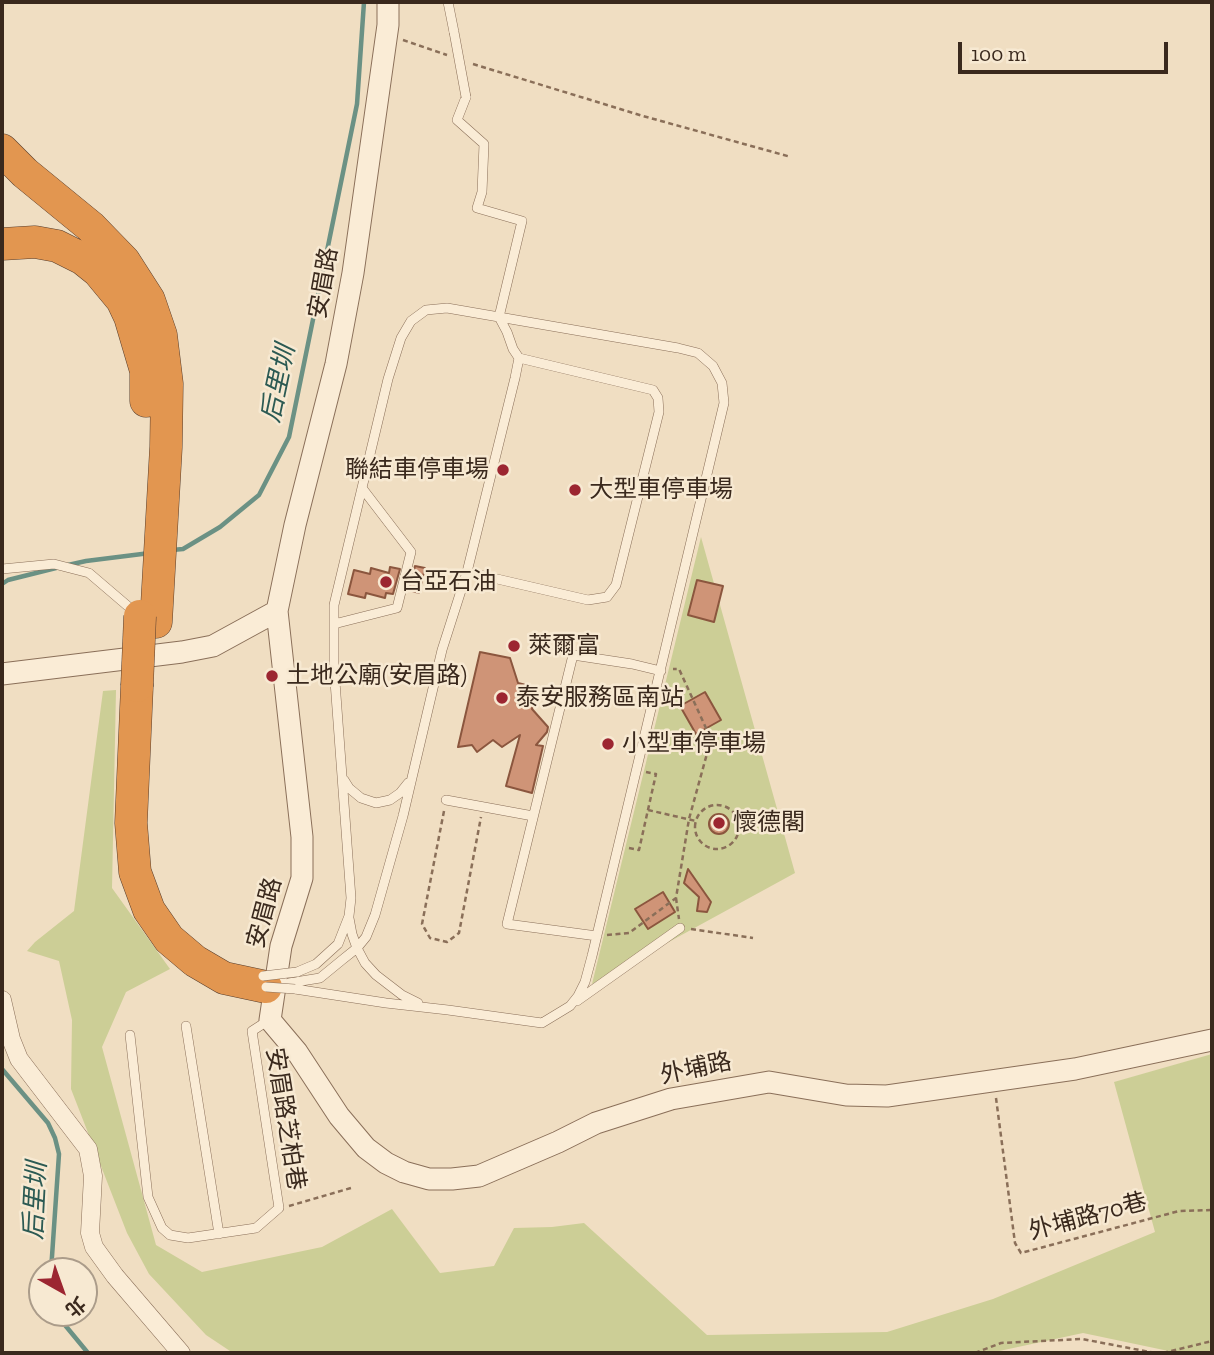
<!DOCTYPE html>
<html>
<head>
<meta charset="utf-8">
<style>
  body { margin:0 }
  #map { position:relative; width:1214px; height:1355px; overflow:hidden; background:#f0dec2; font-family:"Zilla Slab","Noto Sans TC",serif }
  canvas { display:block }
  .frame { position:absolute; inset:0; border:4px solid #3a291d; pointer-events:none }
  .north { position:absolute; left:28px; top:1257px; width:70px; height:70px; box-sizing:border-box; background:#f7e9d2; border:2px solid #ab9c8a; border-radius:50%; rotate:140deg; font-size:19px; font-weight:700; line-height:28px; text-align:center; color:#3a291d }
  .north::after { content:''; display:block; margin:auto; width:24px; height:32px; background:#9c2631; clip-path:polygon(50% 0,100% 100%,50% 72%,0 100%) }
  .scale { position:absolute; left:958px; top:42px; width:210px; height:32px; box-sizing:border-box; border:4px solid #3a291d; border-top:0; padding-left:9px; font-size:21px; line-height:24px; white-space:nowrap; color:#3a291d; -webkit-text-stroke:5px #f7e9d2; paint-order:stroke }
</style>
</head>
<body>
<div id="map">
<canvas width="1214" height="1355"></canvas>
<div class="frame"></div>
<div class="north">北</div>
<div class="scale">100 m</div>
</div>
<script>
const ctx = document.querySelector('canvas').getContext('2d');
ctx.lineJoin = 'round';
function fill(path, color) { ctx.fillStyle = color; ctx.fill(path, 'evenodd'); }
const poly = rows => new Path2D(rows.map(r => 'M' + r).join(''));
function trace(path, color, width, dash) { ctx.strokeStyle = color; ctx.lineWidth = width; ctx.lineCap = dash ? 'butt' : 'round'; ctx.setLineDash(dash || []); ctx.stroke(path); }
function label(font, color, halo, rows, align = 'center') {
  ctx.font = font + ' "Zilla Slab","Noto Sans TC",serif'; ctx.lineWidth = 5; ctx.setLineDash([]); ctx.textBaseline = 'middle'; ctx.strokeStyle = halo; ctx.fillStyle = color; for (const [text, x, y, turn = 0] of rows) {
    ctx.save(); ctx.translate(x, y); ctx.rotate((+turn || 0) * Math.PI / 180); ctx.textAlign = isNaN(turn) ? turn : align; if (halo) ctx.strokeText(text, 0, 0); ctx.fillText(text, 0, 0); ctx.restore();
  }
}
fill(poly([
  [701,537,795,873,592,984],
  [116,690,112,888,170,969,126,992,102,1047,156,1245,202,1272,322,1247,392,1209,440,1273,494,1266,514,1228,552,1227,584,1223,707,1335,887,1332,993,1299,1155,1232,1114,1082,1212,1054,1212,1353,1178,1353,1083,1333,990,1353,233,1353,206,1335,149,1274,127,1233,71,1089,72,1020,59,961,27,951,35,942,74,911,103,691]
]), '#ccce96');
trace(poly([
  [172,550,183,549,220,527,259,495,289,437,357,104,364,2],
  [68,565,86,561,150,553],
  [2,584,8,580,60,567],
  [2,1069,48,1123,55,1138,59,1154,51,1271],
  [55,1313,88,1353]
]), '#6b9184', 4.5);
const building = poly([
  [415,566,425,568,419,593,409,590,415,566],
  [390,567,400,569,393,594,386,593,385,598,366,593,365,598,348,594,354,570,370,574,371,568,389,573,390,567],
  [697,580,723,586,714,622,688,615,697,580],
  [480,652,510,658,518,683,538,688,532,709,548,727,547,732,536,745,543,746,532,793,506,786,520,735,502,747,493,740,477,752,472,745,458,747,480,652],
  [705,692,721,720,696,734,680,706,705,692],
  '709 824a10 10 0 1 1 20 0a10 10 0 1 1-20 0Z',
  [688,869,711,902,707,912,697,911,699,897,684,883,688,869],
  [663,892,675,912,648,929,635,909,663,892]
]);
fill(building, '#cf9477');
trace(building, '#8b563e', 2);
const service = poly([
  [448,2,454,32],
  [2,569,54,564,89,573,137,614],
  [467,572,588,600,607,597,616,585,659,412,658,398,653,390,519,358],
  [334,624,397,608,411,552,362,488],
  [344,780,349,788,361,798,376,803,390,800,400,793,408,783],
  [446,800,533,816],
  [349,918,352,934,357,948,365,963,376,975,402,995,418,1003],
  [597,936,507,924,573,655,632,664,661,671],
  [289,983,320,978,342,960,357,948,366,937,375,915,403,816,442,650,467,572,515,378,519,358,513,349,507,332,499,317,522,221,477,208,482,192,484,144,457,120,466,97],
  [295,989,386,1003,448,1010,542,1023,570,1006,578,996,585,982,592,956,724,403,722,383,713,366,698,353,678,348,447,308,426,310,411,321,401,338,388,379,334,605,334,668,351,898,349,916,338,944,316,964,297,972],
  [577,1001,680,928],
  [186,1026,219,1234],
  [130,1035,148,1197,162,1228,170,1235,188,1238,256,1228,279,1208,252,1031,269,1020]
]);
const minor = poly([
  [2,1000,11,1039,19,1059,88,1149,93,1176,90,1233,94,1247,115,1276,181,1353]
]);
const tertiary = poly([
  [388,2,388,25,353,273,336,364,295,525,277,611,302,837,302,878,281,946,270,1020,297,1052,339,1116,366,1148,386,1163,404,1172,429,1179,452,1179,479,1176,558,1142,596,1123,671,1099,769,1082,846,1095,887,1096,1075,1069,1212,1040],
  [2,674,182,652,213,646,277,611]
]);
const motorway = poly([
  [2,150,25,173,91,227,124,261,149,300,161,335,167,384,166,447,156,622],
  [2,244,35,242,57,246,83,259,98,271,122,300,130,317,146,371,146,401],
  [137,686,131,823,135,872,149,910,169,939,195,961,224,978,266,987]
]);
trace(service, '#8a6f59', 10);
trace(minor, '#8a6f59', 19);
trace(tertiary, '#8a6f59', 23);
trace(motorway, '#583e2d', 33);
trace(poly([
  [403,40,447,55],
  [473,64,643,116,791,157],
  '695 827a22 22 0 1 1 44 0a22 22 0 1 1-44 0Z',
  [648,810,696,821],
  [444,811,422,924,430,938,447,942,459,933,481,817],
  [629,848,639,850,656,774,646,772],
  [676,898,679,919],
  [691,929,753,938],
  [607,935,629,933,676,898,689,819,711,739,679,669,673,669],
  [996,1098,1015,1243,1021,1253,1179,1211,1212,1210],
  [289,1206,351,1188],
  [975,1353,1001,1343,1082,1339,1155,1353],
  [1163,1353,1212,1341]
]), '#8a6f59', 2.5, [5, 3.5]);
trace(service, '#faecd6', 9);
trace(minor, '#faecd6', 18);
trace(tertiary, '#faecd6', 21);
trace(motorway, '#e29650', 32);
const serviceBridge = poly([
  [454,32,466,97],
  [263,976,297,972],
  [266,987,295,989]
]);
const motorwayBridge = poly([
  [137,686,140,616]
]);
trace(serviceBridge, '#8a6f59', 10, []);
trace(motorwayBridge, '#583e2d', 33, []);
trace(serviceBridge, '#faecd6', 9);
trace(motorwayBridge, '#e29650', 32);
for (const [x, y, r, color] of [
  [503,470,7,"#9c2631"],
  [575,490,7,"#9c2631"],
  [386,582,7,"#9c2631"],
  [514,646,7,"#9c2631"],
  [272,676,7,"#9c2631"],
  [502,698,7,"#9c2631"],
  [608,744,7,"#9c2631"],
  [719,823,7,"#9c2631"]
]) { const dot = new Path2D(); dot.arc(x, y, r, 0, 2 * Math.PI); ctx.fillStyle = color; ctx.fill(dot); trace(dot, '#f7e9d2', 2.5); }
label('24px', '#3a291d', '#f7e9d2', [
  ["安眉路",324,283,-80],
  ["安眉路",265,913,-75],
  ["外埔路",696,1069,-12],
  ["安眉路芝柏巷",285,1119,81],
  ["外埔路70巷",1088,1217,-15]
]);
label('24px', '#3a291d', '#f7e9d2', [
  ["聯結車停車場",489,470,"right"],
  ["大型車停車場",589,490],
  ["台亞石油",400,582],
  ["萊爾富",528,646],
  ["土地公廟(安眉路)",286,676],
  ["泰安服務區南站",516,698],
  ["小型車停車場",622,744],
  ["懷德閣",733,823]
], 'left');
label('italic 26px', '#2c5a53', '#f7e9d2', [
  ["后里圳",279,384,-78],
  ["后里圳",36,1201,-87]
]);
</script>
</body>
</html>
